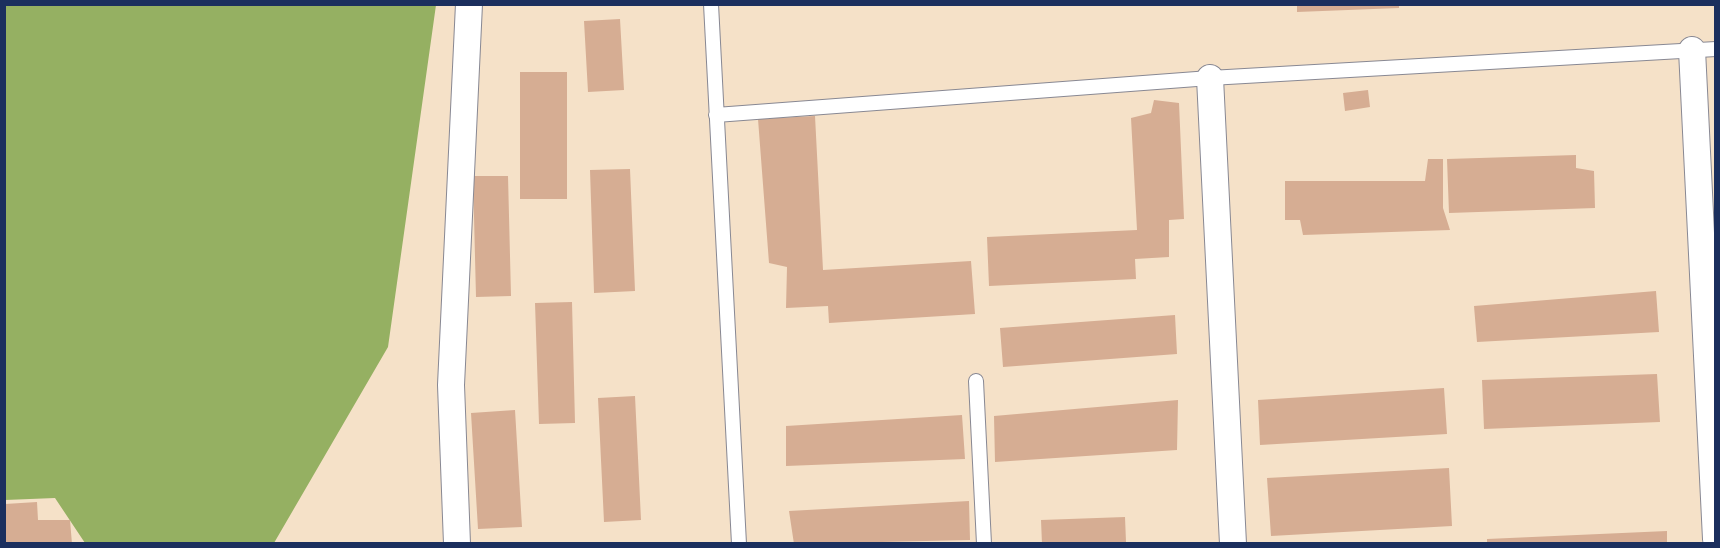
<!DOCTYPE html>
<html>
<head>
<meta charset="utf-8">
<style>
  body { margin:0 }
  #map { position:relative; width:1720px; height:548px; overflow:hidden; background:#f5e1c8; font-family:"Shantell Sans",sans-serif }
  canvas { display:block }
  .frame { position:absolute; inset:0; border:6px solid #1b2f5e; pointer-events:none }
</style>
</head>
<body>
<div id="map">
<canvas width="1720" height="548"></canvas>
<div class="frame"></div>
</div>
<script>
const ctx = document.querySelector('canvas').getContext('2d');
ctx.lineJoin = 'round';
function fill(path, color) { ctx.fillStyle = color; ctx.fill(path, 'evenodd'); }
const poly = rows => new Path2D(rows.map(r => 'M' + r).join(''));
function trace(path, color, width, dash) { ctx.strokeStyle = color; ctx.lineWidth = width; ctx.lineCap = dash ? 'butt' : 'round'; ctx.setLineDash(dash || []); ctx.stroke(path); }
fill(poly([
  [4,5,436,5,388,347,274,543,85,543,55,498,5,500]
]), '#95b062');
fill(poly([
  [1297,4,1399,4,1399,8,1297,12],
  [620,19,624,90,588,92,584,21],
  [520,72,567,72,567,199,520,199],
  [1368,90,1370,107,1345,111,1343,93],
  [1154,100,1179,103,1184,219,1169,220,1169,257,1135,259,1136,279,989,286,987,237,1137,230,1131,118,1151,113],
  [815,116,823,270,971,261,975,314,829,323,828,306,786,308,787,267,769,263,758,119],
  [1576,155,1576,168,1594,171,1595,208,1449,213,1447,159],
  [1428,159,1443,159,1443,208,1450,230,1303,235,1300,220,1285,220,1285,181,1425,181],
  [630,169,635,291,594,293,590,170],
  [473,176,508,176,511,296,476,297],
  [1656,291,1659,332,1477,342,1474,306],
  [572,302,575,423,539,424,535,303],
  [1175,315,1177,354,1003,367,1000,328],
  [1657,374,1660,422,1484,429,1482,380],
  [1444,388,1447,434,1260,445,1258,400],
  [635,396,641,520,604,522,598,398],
  [1178,400,1177,450,995,462,994,416],
  [515,410,522,527,478,529,471,413],
  [962,415,965,459,786,466,786,426],
  [1449,468,1452,526,1271,536,1267,478],
  [969,501,970,540,794,544,789,511],
  [37,502,38,520,70,520,72,544,5,544,5,504],
  [1125,517,1126,542,1042,544,1041,520],
  [1667,531,1667,544,1487,544,1487,539]
]), '#d6ad93');
const lane = poly([
  [711,4,739,544],
  [716,115,1210,78,1716,49],
  [976,381,984,544]
]);
const street = poly([
  [1692,50,1716,539],
  [1210,78,1233,544],
  [457,544,451,385,469,4]
]);
trace(lane, '#888893', 16);
trace(street, '#888893', 28);
trace(lane, '#fff', 14);
trace(street, '#fff', 26);
</script>
</body>
</html>
